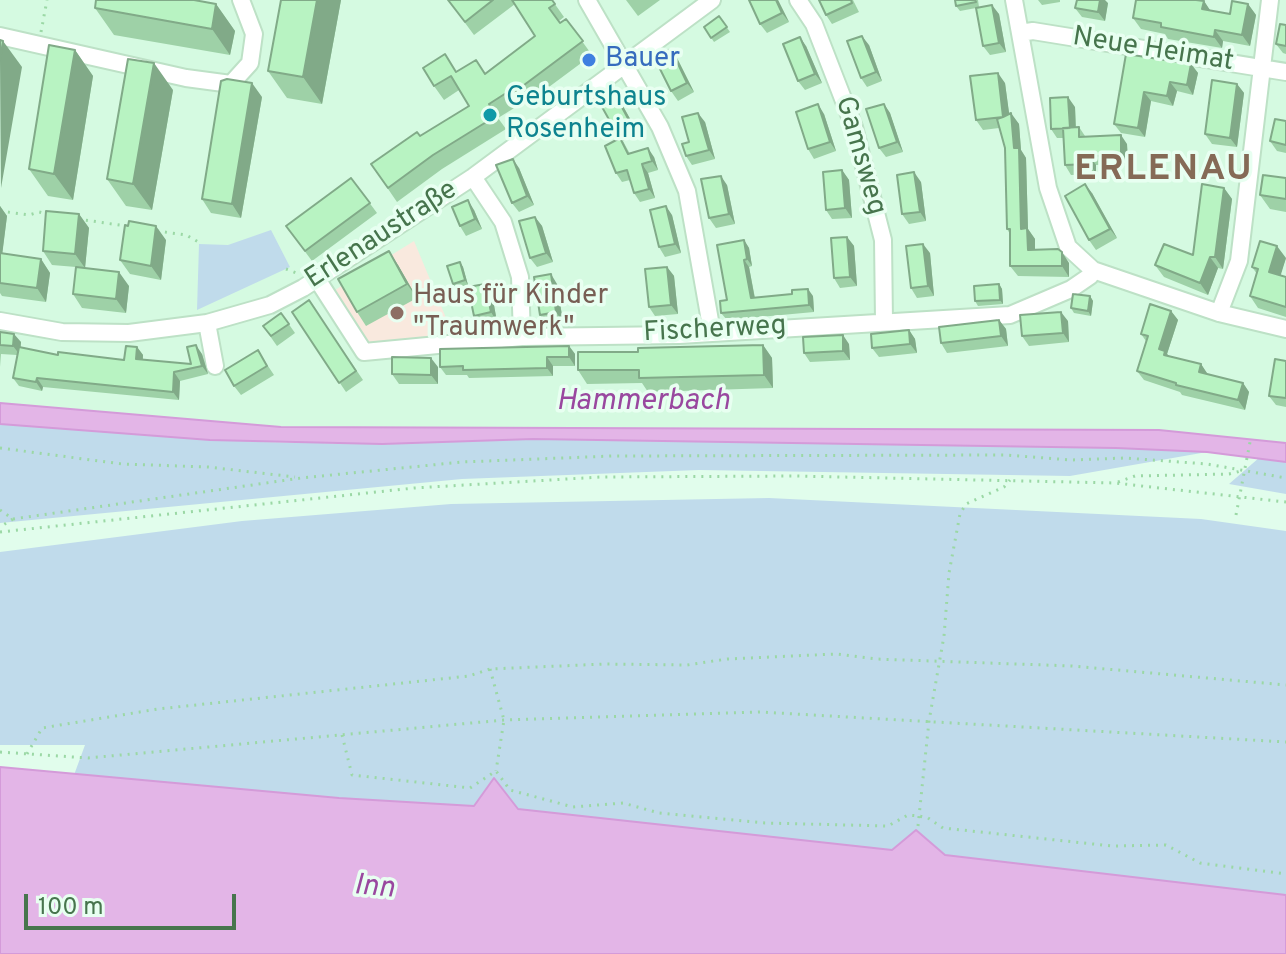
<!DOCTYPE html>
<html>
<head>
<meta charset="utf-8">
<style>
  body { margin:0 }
  #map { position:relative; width:1286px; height:954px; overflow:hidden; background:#e1fdec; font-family:Overpass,sans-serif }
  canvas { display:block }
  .scale { position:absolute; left:24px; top:894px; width:212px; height:36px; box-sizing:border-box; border:4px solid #47754d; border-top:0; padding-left:10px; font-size:24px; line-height:28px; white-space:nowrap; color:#47754d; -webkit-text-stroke:6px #e8fff1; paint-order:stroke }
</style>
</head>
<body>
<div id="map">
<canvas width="1286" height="954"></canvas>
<div class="scale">100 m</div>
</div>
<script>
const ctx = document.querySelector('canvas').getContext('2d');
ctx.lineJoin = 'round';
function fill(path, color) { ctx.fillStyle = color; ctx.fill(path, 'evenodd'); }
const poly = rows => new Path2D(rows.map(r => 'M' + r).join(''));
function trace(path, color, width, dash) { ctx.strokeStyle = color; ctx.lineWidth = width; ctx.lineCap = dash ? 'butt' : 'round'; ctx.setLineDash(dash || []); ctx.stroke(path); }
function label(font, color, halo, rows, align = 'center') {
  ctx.font = font + ' Overpass,sans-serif'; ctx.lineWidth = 7; ctx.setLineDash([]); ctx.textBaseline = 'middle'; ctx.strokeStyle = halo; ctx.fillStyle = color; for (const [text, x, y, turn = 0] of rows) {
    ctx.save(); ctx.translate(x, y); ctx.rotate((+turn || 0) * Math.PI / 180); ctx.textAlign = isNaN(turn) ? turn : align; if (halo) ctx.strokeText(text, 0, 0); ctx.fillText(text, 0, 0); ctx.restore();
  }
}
fill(poly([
  [0,0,1286,0,1286,443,1159,430,281,427,0,403]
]), '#d5fae1');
fill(poly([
  [414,241,454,337,367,344,335,290]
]), '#f9e9de');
fill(poly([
  [271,230,290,267,197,310,199,244,228,245],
  [0,424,260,442,382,444,533,439,1116,448,1207,452,1070,476,699,470,462,479,0,523],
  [1260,457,1286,462,1286,494,1229,484],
  [769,498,1201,519,1286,531,1286,895,945,855,916,830,892,850,518,809,494,779,475,806,339,798,74,775,85,745,0,745,0,552,242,521,451,504]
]), '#c0dbeb');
const water = poly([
  [0,403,281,427,1159,430,1286,443,1286,462,1207,452,1116,448,533,439,382,444,210,440,0,424,0,403],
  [0,767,339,798,474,806,494,778,518,809,892,850,916,830,945,855,1286,895,1286,954,0,954,0,767]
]);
fill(water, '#e3b5e7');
trace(water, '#d49bd9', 2);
const minor = poly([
  [587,0,660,127,687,191,712,332],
  [798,0,814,24,854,127,883,240,884,321],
  [1014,0,1048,188,1068,247,1093,270,1219,313,1286,329],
  [1020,33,1033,31,1286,72],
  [0,36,186,78,231,84,250,63,254,34,241,0],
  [473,177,503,222,520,277,522,337],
  [317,279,364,352,522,337,679,335,1010,315,1071,289,1090,276,1093,270],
  [1219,313,1239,261,1270,0],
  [0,321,62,332,129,333,207,323,270,305,303,288,473,177,712,0],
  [207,323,215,366]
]);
trace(minor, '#bde1c6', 20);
trace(poly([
  [41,32,47,0],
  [0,211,29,215,39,212,47,214],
  [78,219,126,226],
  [157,231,186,235,202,244],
  [286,269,299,274],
  [0,448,122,464,208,467,295,477],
  [1118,482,1135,476,1229,474,1241,471],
  [0,510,13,519,0,527],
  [1236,515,1251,437],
  [13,519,301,478,462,462,612,456,1006,455,1071,460,1125,458,1207,464,1286,478],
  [0,532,414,488,601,477,796,476,1115,483,1286,502],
  [490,669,504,720,496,771],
  [342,735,352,775,470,788,496,771,510,790,573,807,623,803,659,813,765,823,888,826,908,815,919,816,928,818,943,828,1112,846,1166,845,1200,863,1286,874],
  [0,752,88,758,504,720,760,712,1286,742],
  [27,754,42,728,158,709,469,676,490,669,605,664,687,665,727,659,836,654,876,659,1072,666,1286,685],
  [918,826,929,721,944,636,949,573,960,514,966,504,1004,487,1010,480]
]), '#9bd8a5', 3, [2, 6]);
trace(minor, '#fff', 16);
fill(poly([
  [281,0,341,0,322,104,287,98,268,71],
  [448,0,552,0,564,17,559,21,560,23,566,19,592,55,526,104,524,102,498,118,506,129,442,169,397,202,371,164,420,136,469,106,459,90,444,100,434,86,476,60,485,73,535,36,515,4,474,35],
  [626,0,660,0,638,16],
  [778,0,789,22,767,33,760,24],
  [819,0,853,0,859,12,832,24,826,15],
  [955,0,978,0,979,7,999,14,1006,52,990,55,983,46,976,8,960,11,956,6],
  [1038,0,1060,0,1060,2,1042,5],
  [1204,1,1210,11,1230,14,1248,4,1256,15,1250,46,1223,41,1222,48,1168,39,1165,34,1141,29,1133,18],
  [1108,3,1105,21,1082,17,1075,8],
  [216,4,235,31,230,55,114,35,95,8],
  [719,16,730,32,714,42,704,27],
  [1286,25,1286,54,1283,53,1276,44],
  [869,45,882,81,867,87,861,78],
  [806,46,822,83,805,90,798,81],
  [671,49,677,58,694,92,678,101,671,91],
  [75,50,93,76,73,200,48,196,29,169],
  [1126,54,1191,64,1198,73,1193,95,1177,91,1173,106,1151,101,1145,137,1121,133,1114,124],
  [1005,83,1009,114,1019,124,1021,150,1026,158,1028,229,1035,239,1035,250,1069,263,1069,277,1018,276,1010,266,1010,234,1007,229,1005,148,999,128,983,130,976,120],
  [1237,84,1244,93,1237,147,1212,144,1205,134],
  [173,90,152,210,126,206,107,179],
  [262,97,241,218,211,213,202,199],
  [619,99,638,133,623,141,630,154,654,157,658,170,648,173,655,198,640,202,634,193,630,180,622,182,616,173,620,138,616,132],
  [884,104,890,113,903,152,886,157,879,148],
  [1075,107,1076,128,1079,127,1085,136,1127,144,1128,164,1096,165,1096,174,1071,175,1065,165,1064,138,1057,138,1051,129],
  [824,114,836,151,814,159,808,149],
  [1286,121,1286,153,1277,151,1270,141],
  [705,122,715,159,692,165,686,156,689,142],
  [519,168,534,205,519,212,512,203],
  [842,170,849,180,852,218,832,219,826,210],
  [351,178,377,213,312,261,286,226],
  [1286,178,1286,212,1270,209,1260,195],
  [921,182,926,221,909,224,902,214],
  [727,185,735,224,716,228,709,218],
  [1224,188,1232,199,1223,269,1218,268,1208,295,1164,277,1155,265,1193,255],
  [1092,193,1117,238,1096,250,1089,240],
  [0,206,7,216,2,254,41,259,50,273,46,302,2,296,0,293],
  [474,210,482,229,466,236,460,226],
  [79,214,89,228,85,268,129,286,126,313,82,308,73,294,76,267,52,265,43,251],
  [672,215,681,253,665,257,659,247],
  [535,217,542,226,553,262,537,267,530,258],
  [847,237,854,246,857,286,840,288,834,278],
  [166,240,161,280,130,274,120,260],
  [744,240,749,248,752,266,749,267,755,298,813,296,814,312,727,320,721,313,727,300],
  [930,253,934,296,917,298,911,288],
  [1286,258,1280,275,1286,277,1286,317,1258,308,1250,296,1257,274,1252,267],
  [460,262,463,267,468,285,456,289,453,284],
  [398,265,417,298,366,326,357,312],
  [667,267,674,276,678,314,655,316,649,307],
  [485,284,492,294,497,322,480,325,474,316],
  [557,284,563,322,546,324,540,315],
  [999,284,1002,289,1003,304,978,306,975,301],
  [1090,296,1093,301,1091,316,1074,313,1071,308],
  [309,300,363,380,346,392,292,312],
  [1171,311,1178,320,1167,354,1169,356,1201,364,1207,374,1243,383,1249,392,1245,410,1182,395,1180,392,1144,380,1137,371,1146,341,1141,334],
  [281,313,295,333,277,346,263,326],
  [999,320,1006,329,1008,346,947,353,941,343],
  [1068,321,1069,342,1029,346,1022,336],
  [909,330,915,339,917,353,879,357,872,348],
  [0,332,21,342,20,348,58,355,124,360,137,347,143,355,143,360,191,364,202,354,208,374,180,381,179,400,43,387,42,391,19,386,13,378,17,355,1,354,0,367],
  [849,344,850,360,810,362,804,353],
  [763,345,772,358,773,388,648,392,642,383,587,384,578,370,638,352],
  [569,346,575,354,575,366,553,366,553,376,469,378,467,375,446,375,440,367],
  [264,360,274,375,241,395,234,386],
  [1286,361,1286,407,1276,405,1269,396],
  [438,367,438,384,399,384,392,374]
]), '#9ed1a7');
fill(poly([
  [317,0,341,0,322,104,303,77],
  [776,0,778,0,789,22,782,13],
  [1100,0,1105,0,1108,3,1105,21,1098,12],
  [1204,1,1212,13,1202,9],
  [216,4,235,31,230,55,212,29],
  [1248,4,1256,15,1250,46,1242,35],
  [992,5,999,14,1006,52,999,43],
  [1215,30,1223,41,1222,48,1214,37],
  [862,36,869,45,882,81,876,72],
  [800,37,806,46,822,83,815,74],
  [3,41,22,67,1,188,0,60],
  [671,49,677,58,694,92,687,83],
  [75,50,93,76,73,200,54,174],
  [154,63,173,90,152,210,133,184],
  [1191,64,1198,73,1193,95,1187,85],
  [998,73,1005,83,1011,127,1003,117],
  [1170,82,1177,91,1173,106,1167,96],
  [252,83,262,97,241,218,232,204],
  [1237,84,1244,93,1237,147,1230,138],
  [612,89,619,99,638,133,631,124],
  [1144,92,1151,101,1145,137,1138,128],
  [1068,97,1075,107,1076,137,1070,128],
  [818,104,824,114,836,151,830,142],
  [884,104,890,113,903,152,897,142],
  [698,113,705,122,715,159,709,150],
  [1011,113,1019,124,1021,150,1026,158,1028,229,1035,239,1035,261,1028,250,1021,229],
  [1121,135,1127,144,1128,164,1121,155],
  [648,148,654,157,658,170,652,161],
  [1089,156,1096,165,1096,174,1090,164],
  [513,159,519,168,534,205,527,196],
  [642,164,648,173,655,198,649,189],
  [842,170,849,180,852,218,845,208],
  [914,172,921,182,926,221,920,212],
  [721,176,727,185,735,224,729,214],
  [1085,184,1092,193,1117,238,1110,229],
  [1224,188,1232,199,1223,269,1215,257],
  [468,200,474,210,482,229,475,219],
  [0,206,7,216,2,256,0,253],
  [666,206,672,215,681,253,675,244],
  [79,214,89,228,85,268,75,254],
  [535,217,542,226,553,262,546,253],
  [156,226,166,240,161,280,151,266],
  [847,237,854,246,857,286,850,277],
  [744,240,749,248,752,266,747,259],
  [923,244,930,253,934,296,928,286],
  [1277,246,1286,258,1278,284,1269,272],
  [389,251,398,265,417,298,407,284],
  [1062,252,1069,263,1069,277,1062,266],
  [1210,257,1218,268,1208,295,1200,283],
  [41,259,50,273,46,302,37,288],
  [744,260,749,267,756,305,751,298],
  [460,262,463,267,468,285,465,280],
  [667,267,674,276,678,314,671,305],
  [119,272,129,286,126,313,116,299],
  [551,274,557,284,563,322,556,312],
  [485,284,492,294,497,322,491,312],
  [999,284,1002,289,1003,304,1000,300],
  [808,289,813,296,814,312,809,305],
  [1090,296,1093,301,1091,316,1088,311],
  [1171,311,1178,320,1167,354,1172,360,1170,364,1159,349],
  [1061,312,1068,321,1069,342,1063,333],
  [999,320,1006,329,1008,346,1001,336],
  [909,330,915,339,917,353,910,344],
  [14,334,21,342,20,355,13,346],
  [843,335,849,344,850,360,843,351],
  [196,345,202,354,208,374,202,366],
  [763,345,772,358,773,388,764,375],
  [569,346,575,354,575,366,569,357],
  [137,347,143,355,142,368,136,359],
  [547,357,553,366,553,376,547,368],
  [431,358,438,367,438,384,431,375],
  [1201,364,1207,373,1205,382,1199,372],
  [174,372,180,381,179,400,173,392],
  [37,378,43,387,42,391,36,382],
  [1243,383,1249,392,1245,410,1238,400]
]), '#81aa88');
const building = poly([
  [96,0,194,0,216,4,212,29,95,8,96,0],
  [281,0,317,0,303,77,268,71,281,0],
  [448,0,493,0,465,22,448,0],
  [512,0,552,0,555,4,549,8,560,23,566,19,583,41,516,91,514,88,489,104,496,116,433,155,388,188,371,164,417,132,420,136,469,106,451,76,434,86,423,68,445,54,456,72,476,60,485,74,535,36,512,0],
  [749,0,776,0,782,13,760,24,749,0],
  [819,0,851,0,852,3,826,15,819,0],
  [955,0,975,0,976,2,956,6,955,0],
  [1077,0,1100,0,1098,12,1075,8,1077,0],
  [1136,0,1196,0,1204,1,1202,9,1230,14,1232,1,1248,4,1242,35,1215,30,1214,37,1161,27,1161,23,1133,18,1136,0],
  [992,5,999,43,983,46,976,8,992,5],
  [719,16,727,27,711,38,704,27,719,16],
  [1280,24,1286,25,1286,46,1276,44,1280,24],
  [862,36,876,72,861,78,847,41,862,36],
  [800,37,815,74,798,81,783,44,800,37],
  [0,40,3,41,0,60,0,40],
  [49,45,75,50,54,174,29,169,49,45],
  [671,49,687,83,671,91,654,57,671,49],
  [1126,54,1191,64,1187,85,1170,82,1167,96,1144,92,1138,128,1114,124,1126,54],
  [128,59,154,63,133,184,107,179,128,59],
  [998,73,1003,117,1011,113,1014,148,1019,148,1021,229,1027,228,1028,250,1058,249,1062,252,1062,266,1010,266,1010,229,1007,229,1005,148,997,119,1003,117,976,120,970,76,998,73],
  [227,79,252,83,232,204,202,199,221,81,227,79],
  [1212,80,1237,84,1230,138,1205,134,1212,80],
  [612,89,631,124,616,132,597,98,612,89],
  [1068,97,1070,128,1051,129,1050,98,1068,97],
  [818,104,830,142,808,149,796,112,818,104],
  [884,104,897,142,879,148,866,109,884,104],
  [698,113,709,150,686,156,682,144,689,142,682,117,698,113],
  [1275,119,1286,121,1286,145,1270,141,1275,119],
  [1079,127,1079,137,1121,135,1121,155,1089,156,1090,164,1065,165,1063,128,1079,127],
  [620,138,628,154,648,148,652,161,642,164,649,189,634,193,627,170,616,173,605,146,620,138],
  [513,159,527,196,512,203,496,165,513,159],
  [842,170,845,208,826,210,823,172,842,170],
  [914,172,920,212,902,214,897,175,914,172],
  [1263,175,1286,178,1286,199,1260,195,1263,175],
  [721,176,729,214,709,218,701,179,721,176],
  [351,178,370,203,305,251,286,226,351,178],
  [1085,184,1110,229,1089,240,1065,196,1085,184],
  [1202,184,1224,188,1215,257,1210,257,1200,283,1155,265,1164,244,1193,255,1202,184],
  [468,200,475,219,460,226,452,207,468,200],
  [666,206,675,244,659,247,650,210,666,206],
  [46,211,79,214,75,254,43,251,46,211],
  [535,217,546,253,530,258,519,221,535,217],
  [129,221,156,226,151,266,120,260,125,225,128,226,129,221],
  [847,237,850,277,834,278,831,238,847,237],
  [744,240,747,259,744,260,751,298,792,294,792,290,808,289,809,305,721,313,720,301,727,300,717,245,744,240],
  [1260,241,1277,246,1269,272,1286,277,1286,307,1250,296,1258,269,1252,267,1260,241],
  [923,244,928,286,911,288,906,246,923,244],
  [389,251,407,284,357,312,338,279,389,251],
  [0,253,41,259,37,288,0,283,0,253],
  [460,262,465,280,453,284,447,266,460,262],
  [76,267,119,272,116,299,73,294,76,267],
  [667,267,671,305,649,307,645,269,667,267],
  [551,274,556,312,540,315,534,277,551,274],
  [485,284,491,312,474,316,468,287,485,284],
  [999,284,1000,300,975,301,974,286,999,284],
  [1073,294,1090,296,1088,311,1071,308,1073,294],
  [309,300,356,371,339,383,292,312,309,300],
  [1150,304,1171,311,1159,349,1165,351,1164,355,1201,364,1199,372,1243,383,1238,400,1176,385,1176,383,1137,371,1148,336,1141,334,1150,304],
  [1061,312,1063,333,1022,336,1020,315,1061,312],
  [281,313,289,324,271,336,263,326,281,313],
  [999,320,1001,336,941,343,939,327,999,320],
  [909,330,910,344,872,348,871,334,909,330],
  [0,332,14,334,13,346,0,345,0,332],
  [843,335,843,351,804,353,803,337,843,335],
  [196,345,202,366,174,372,173,392,37,378,36,382,13,378,19,347,58,355,58,352,124,360,126,346,137,347,136,359,191,364,187,347,196,345],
  [763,345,764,375,639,378,639,370,578,370,578,352,638,352,638,348,763,345],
  [569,346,569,357,547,357,547,368,463,370,463,366,440,367,440,349,569,346],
  [258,350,267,366,234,386,225,370,258,350],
  [392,357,431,358,431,375,392,374,392,357],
  [1275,359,1286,361,1286,398,1269,396,1275,359]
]);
fill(building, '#b8f3c2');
trace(building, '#81aa88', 2);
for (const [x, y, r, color] of [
  [589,60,8,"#3f7fe0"],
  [490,115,8,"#0f9aa8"],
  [397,313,8,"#8d6e63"]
]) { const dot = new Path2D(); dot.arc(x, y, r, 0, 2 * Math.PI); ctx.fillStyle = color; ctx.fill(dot); trace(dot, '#e8fff1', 3); }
label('28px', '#47754d', '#e8fff1', [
  ["Neue Heimat",1153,51,9],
  ["Gamsweg",859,156,74],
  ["Erlenaustraße",382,236,-33],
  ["Fischerweg",715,331,-3]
]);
label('28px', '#366cbe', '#e8fff1', [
  ["Bauer",605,60]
], 'left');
label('28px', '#0d838f', '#e8fff1', [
  ["Geburtshaus",506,99],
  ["Rosenheim",506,131]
], 'left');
label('28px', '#785e54', '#e8fff1', [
  ["Haus für Kinder",413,297],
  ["\"Traumwerk\"",413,329]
], 'left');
label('italic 30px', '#99489f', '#e8fff1', [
  ["Hammerbach",643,403],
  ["Inn",374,889,5]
]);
ctx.letterSpacing = '2px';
label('bold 36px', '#856a56', '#e8fff1', [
  ["ERLENAU",1164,172]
]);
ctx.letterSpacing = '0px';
</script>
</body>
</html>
